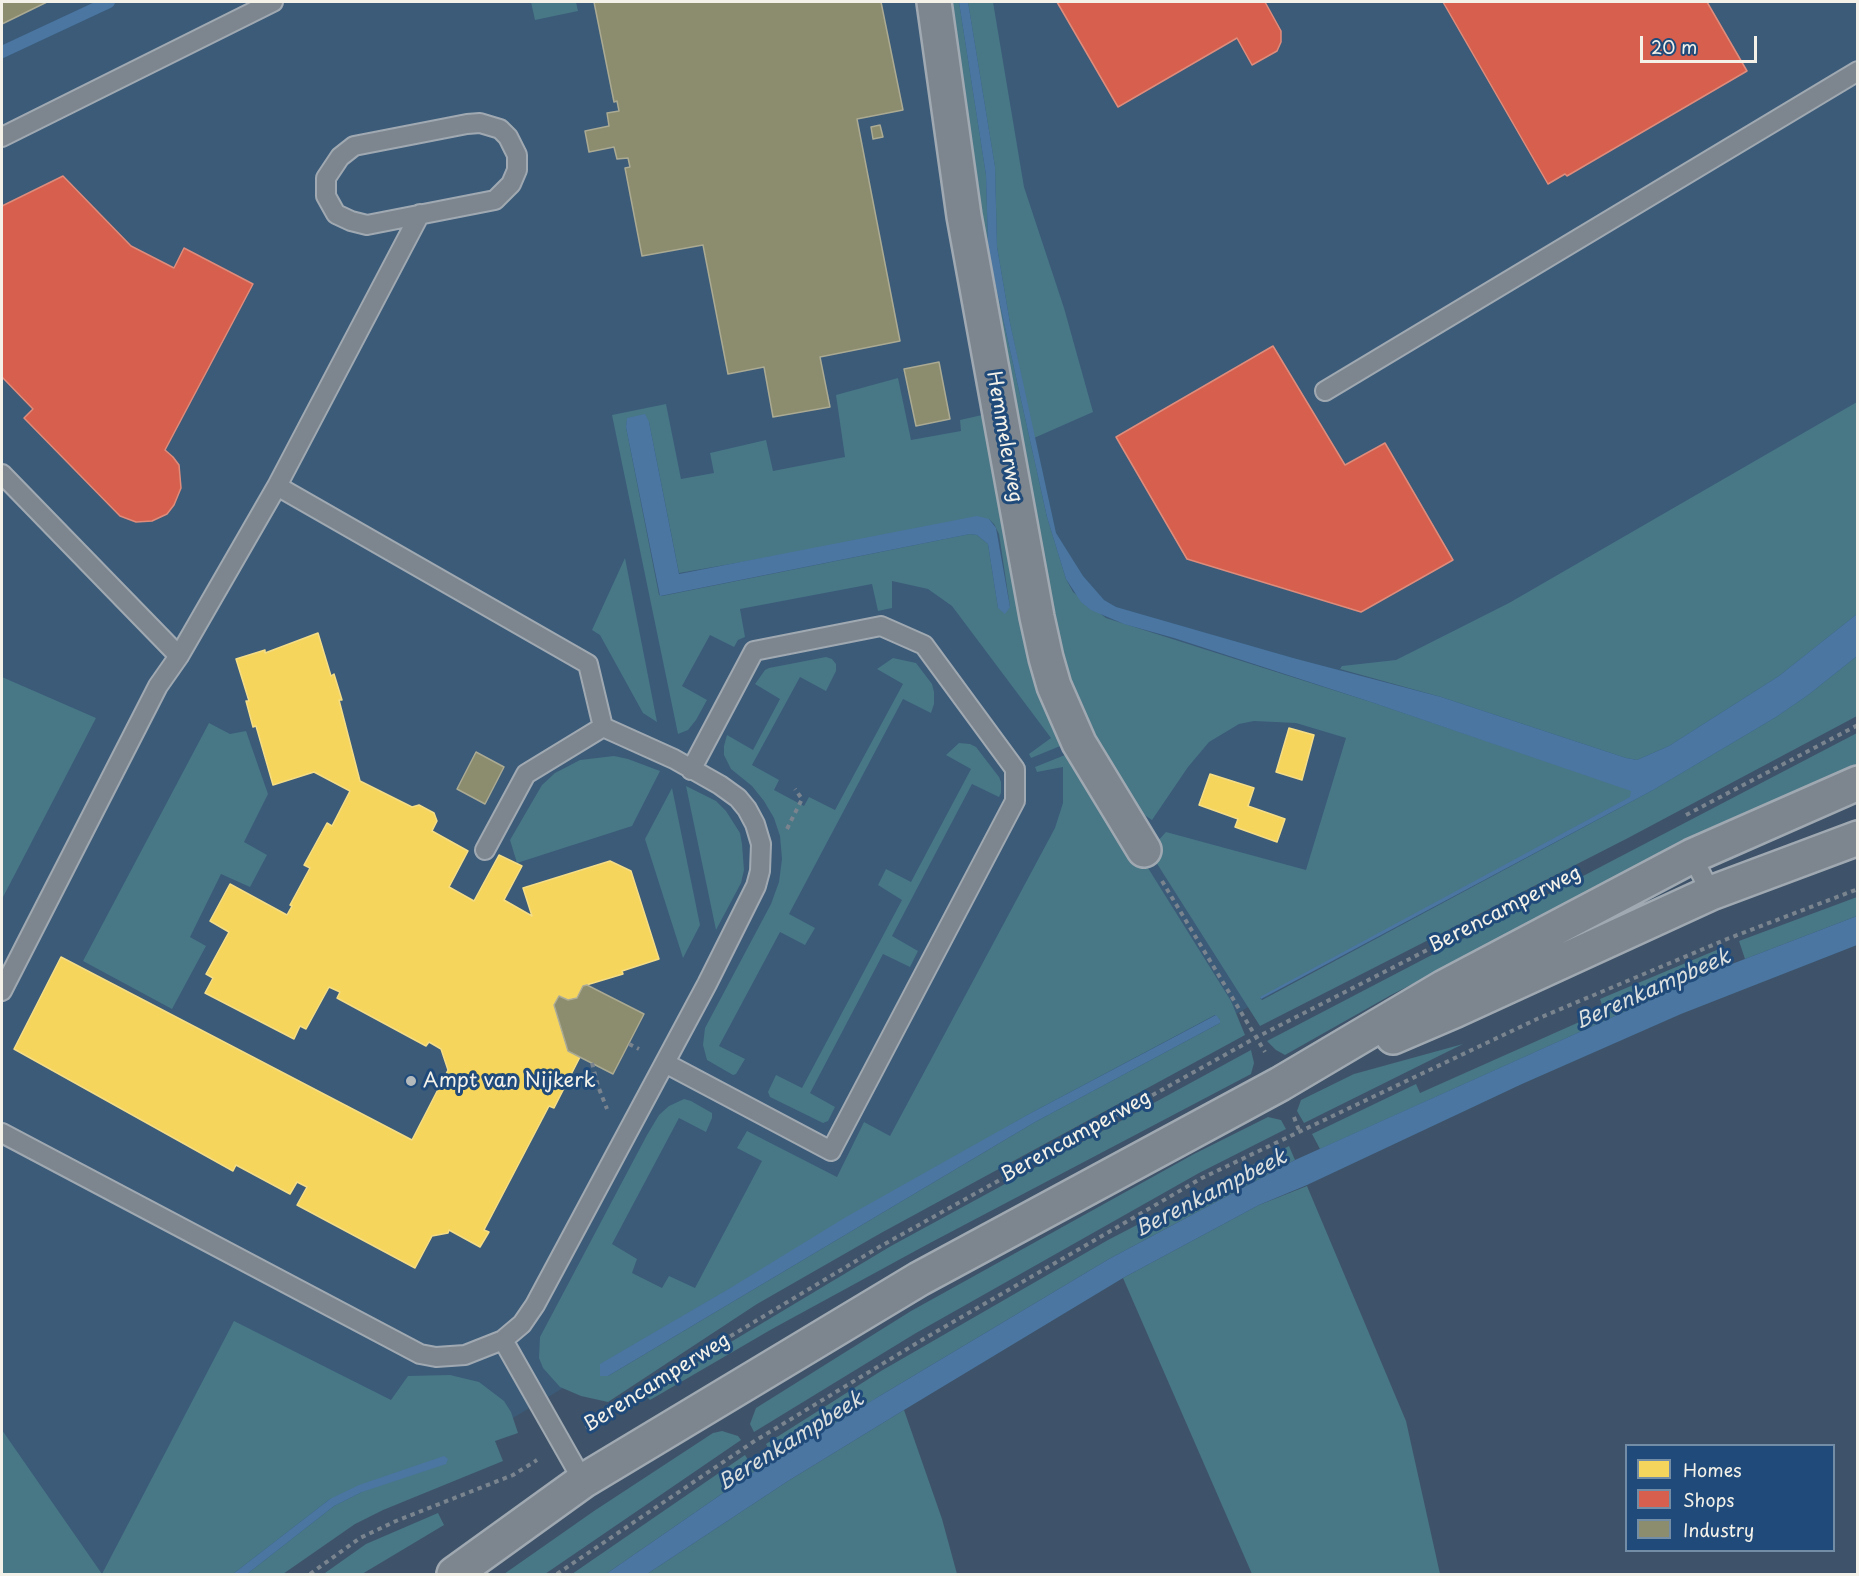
<!DOCTYPE html>
<html>
<head>
<meta charset="utf-8">
<style>
  body { margin:0 }
  #map { position:relative; width:1859px; height:1576px; overflow:hidden; background:#3e5369; font-family:"Playpen Sans",sans-serif }
  canvas { display:block }
  .frame { position:absolute; inset:0; border:3px solid #f4f1e8; pointer-events:none }
  .legend { position:absolute; left:1625px; top:1444px; width:210px; height:108px; box-sizing:border-box; background:#1f4a7a; border:2px solid #748da6; margin:0; padding:8px 10px; list-style:none; font-size:18px; color:#f4f1e8 }
  .legend li { display:flex; align-items:center; gap:12px; height:30px }
  .legend b { width:30px; border:2px solid #748da6 }
  .scale { position:absolute; left:1640px; top:36px; width:117px; height:27px; box-sizing:border-box; border:3px solid #f4f1e8; border-top:0; padding-left:8px; font-size:18px; line-height:21px; white-space:nowrap; color:#f4f1e8; -webkit-text-stroke:4px #1f4a7a; paint-order:stroke }
</style>
</head>
<body>
<div id="map">
<canvas width="1859" height="1576"></canvas>
<div class="frame"></div>
<ul class="legend">
<li><b style="height:16px;background:#f6d55c"></b>Homes</li>
<li><b style="height:16px;background:#d6604d"></b>Shops</li>
<li><b style="height:16px;background:#8c8c6e"></b>Industry</li>
</ul>
<div class="scale">20 m</div>
</div>
<script>
const ctx = document.querySelector('canvas').getContext('2d');
ctx.lineJoin = 'round';
function fill(path, color) { ctx.fillStyle = color; ctx.fill(path, 'evenodd'); }
const poly = rows => new Path2D(rows.map(r => 'M' + r).join(''));
function trace(path, color, width, dash) { ctx.strokeStyle = color; ctx.lineWidth = width; ctx.lineCap = dash ? 'butt' : 'round'; ctx.setLineDash(dash || []); ctx.stroke(path); }
function label(font, color, halo, rows, align = 'center') {
  ctx.font = font + ' "Playpen Sans",sans-serif'; ctx.lineWidth = 6; ctx.setLineDash([]); ctx.textBaseline = 'middle'; ctx.strokeStyle = halo; ctx.fillStyle = color; for (const [text, x, y, turn = 0] of rows) {
    ctx.save(); ctx.translate(x, y); ctx.rotate((+turn || 0) * Math.PI / 180); ctx.textAlign = isNaN(turn) ? turn : align; if (halo) ctx.strokeText(text, 0, 0); ctx.fillText(text, 0, 0); ctx.restore();
  }
}
fill(poly([
  [2,2,1857,2,1857,686,1313,972,732,1287,252,1574,2,1574]
]), '#3b5b79');
fill(poly([
  [531,2,576,2,578,11,535,20],
  [944,2,959,2,986,175,988,246,991,264,1047,517,1066,579,1073,592,1106,618,1371,702,1631,790,1631,797,1260,998,1262,1000,1653,790,1776,717,1808,695,1857,656,1857,716,1628,838,1260,1026,1149,851,1166,832,1306,870,1346,738,1296,723,1254,721,1239,724,1209,742,1188,767,1152,820,1131,806,1058,675],
  [968,2,993,2,1024,187,1064,308,1093,412,1034,438,1010,323,997,247,995,167],
  [898,378,911,440,961,431,960,420,991,413,1070,742,1031,758,1029,754,1051,738,952,606,928,589,892,581,892,608,878,611,872,584,740,609,745,637,738,640,734,647,710,635,682,686,707,700,696,720,688,730,678,734,612,415,666,404,681,479,714,473,710,453,766,440,773,471,845,457,836,395],
  [627,420,649,422,679,573,989,519,994,524,999,534,1010,607,998,608,988,544,977,535,970,534,662,596,659,595,626,427],
  [1857,402,1857,614,1779,676,1669,746,1637,760,1626,758,1441,697,1340,669,1342,666,1396,660,1509,603],
  [625,558,657,722,643,713,600,635,592,630],
  [826,657,832,659,836,664,836,671,826,691,800,677,752,765,779,780,774,790,804,806,809,797,835,810,903,684,877,669,893,658,916,663,932,684,934,692,934,704,931,713,903,699,789,914,815,928,805,945,780,932,719,1046,745,1059,736,1074,733,1075,707,1060,703,1045,705,1028,771,904,779,882,782,859,780,836,774,818,764,801,752,786,731,769,724,755,724,746,727,735,753,750,780,699,755,684,765,670,769,668],
  [2,677,96,718,2,899],
  [209,723,230,734,246,731,268,794,244,842,267,855,250,887,221,874,190,937,206,946,172,1009,83,961],
  [1857,733,1857,771,1556,911,1391,995,1285,1055,1276,1050,1267,1041],
  [959,743,970,744,976,747,999,777,1001,782,1001,793,999,797,972,784,892,936,918,951,910,967,883,954,810,1093,835,1107,828,1121,823,1123,770,1097,768,1092,776,1075,802,1088,902,900,878,885,886,869,911,882,971,769,946,755],
  [1075,751,1231,1001,1245,1035,881,1233,757,1304,608,1402,581,1396,560,1387,543,1368,539,1358,540,1337,647,1135,659,1115,669,1106,684,1099,691,1101,712,1113,712,1118,706,1132,679,1118,612,1244,637,1259,632,1273,662,1288,669,1276,695,1288,762,1161,737,1148,747,1131,837,1177,864,1122,890,1136,1055,828,1063,803,1063,767,1037,772,1035,767],
  [1215,1015,1220,1020,1220,1023,1035,1122,608,1376,601,1364,1031,1113],
  [614,756,628,759,660,771,632,826,517,863,510,840,542,785,555,773,580,760],
  [686,786,716,801,726,811,740,833,742,844,744,870,741,883,716,930],
  [672,788,700,925,683,958,645,839],
  [1857,897,1857,916,1745,959,1739,941],
  [1719,949,1724,967,1320,1149,1312,1134,1416,1084,1420,1093,1604,1011,1600,999],
  [1463,1044,1304,1123,1297,1111,1301,1100,1354,1074],
  [1251,1050,1254,1063,1251,1074,928,1244,772,1329,650,1400,644,1394,891,1246],
  [1268,1117,1281,1120,1286,1129,1199,1173,916,1333,754,1432,750,1424,756,1408,911,1311,1194,1154],
  [1289,1146,1295,1160,1109,1259,883,1394,775,1461,766,1444,881,1371,1108,1240],
  [1307,1186,1406,1421,1440,1574,1252,1574,1123,1278,1259,1205],
  [234,1321,391,1400,408,1376,450,1375,479,1382,504,1401,511,1412,518,1433,495,1441,503,1461,383,1510,355,1524,283,1574,247,1574,334,1506,362,1492,330,1499,233,1574,2,1574,2,1430,102,1574],
  [904,1410,942,1519,957,1574,647,1574,788,1481],
  [722,1431,738,1436,741,1440,545,1574,504,1574,594,1511,713,1433],
  [745,1455,755,1471,606,1574,572,1574],
  [438,1513,444,1525,362,1574,325,1573,366,1544]
]), '#487786');
fill(poly([
  [959,2,968,2,995,167,997,247,1010,323,1056,533,1083,576,1104,600,1116,607,1293,658,1441,697,1626,758,1637,760,1669,746,1779,676,1857,614,1857,656,1808,695,1776,717,1653,790,1261,999,1260,997,1630,797,1631,791,1371,702,1174,638,1124,624,1091,610,1081,602,1066,579,1047,517,991,264,988,246,986,175],
  [645,414,649,422,679,574,977,516,989,519,996,528,1010,607,1005,614,998,608,988,544,977,535,970,534,660,596,626,427,627,418],
  [1857,916,1857,945,1681,1014,1522,1084,1307,1185,1259,1205,1123,1278,904,1410,788,1481,647,1574,606,1574,755,1471,883,1394,1109,1259,1295,1160,1724,967],
  [1216,1015,1220,1020,1220,1023,1035,1122,608,1376,600,1376,600,1364,732,1287,846,1217,1031,1113],
  [444,1456,448,1459,446,1464,362,1492,334,1506,247,1574,233,1574,330,1499,359,1485]
]), '#4a76a1');
const homes = poly([
  [318,633,331,676,334,674,342,700,339,700,360,781,412,807,419,805,434,813,437,821,432,831,468,851,449,887,474,901,499,855,522,866,504,900,532,916,523,888,610,861,631,871,659,959,622,971,623,974,583,986,577,998,568,1000,559,996,554,1005,568,1051,580,1057,554,1108,549,1106,484,1230,489,1232,480,1247,449,1230,448,1233,432,1236,415,1268,297,1205,307,1187,297,1182,290,1194,236,1165,233,1171,14,1049,61,957,412,1140,448,1070,441,1049,429,1042,426,1046,337,998,340,992,329,987,306,1029,300,1026,294,1039,205,993,213,978,206,974,229,932,210,921,230,884,287,915,292,906,290,905,310,868,304,865,327,823,332,826,350,791,314,772,273,785,256,726,253,727,246,701,249,701,236,659,265,650,265,653,318,633],
  [1289,728,1314,735,1302,780,1276,772,1289,728],
  [1210,774,1254,788,1248,806,1285,819,1277,842,1235,827,1238,819,1199,805,1210,774]
]);
fill(homes, '#f6d55c');
trace(homes, '#f5dd86', 1.5);
const shops = poly([
  [1057,2,1265,2,1281,31,1281,42,1277,51,1252,65,1237,38,1118,107,1057,2],
  [1443,2,1707,2,1747,71,1567,176,1565,174,1548,184,1443,2],
  [63,176,131,246,174,268,184,248,253,284,165,450,173,457,179,465,181,488,174,505,167,514,152,521,136,522,120,516,24,418,33,409,2,377,2,206,63,176],
  [1273,346,1345,465,1385,443,1453,560,1361,612,1187,559,1116,437,1273,346]
]);
fill(shops, '#d6604d');
trace(shops, '#df8c7c', 1.5);
const industry = poly([
  [2,2,47,2,2,24,2,2],
  [594,2,881,2,903,110,857,119,900,341,820,357,830,407,773,417,764,367,728,374,703,245,642,256,625,168,630,167,628,158,617,159,614,147,589,152,585,131,609,126,607,113,619,111,617,101,614,102,594,2],
  [880,125,883,137,873,139,871,127,880,125],
  [939,362,950,419,916,426,904,369,939,362],
  [476,752,504,767,485,804,457,789,476,752],
  [587,985,644,1014,613,1074,568,1051,554,1005,559,996,568,1000,577,998,583,986,587,985]
]);
fill(industry, '#8c8c6e');
trace(industry, '#abaa93', 1.5);
trace(poly([
  [2,52,109,2]
]), '#4a76a1', 12);
const lane = poly([
  [480,123,500,129,508,137,517,155,517,170,511,184,495,200,367,225,351,221,336,214,326,196,326,178,340,157,354,146,467,124,480,123],
  [2,137,273,2],
  [1325,391,1858,71],
  [2,474,179,656],
  [277,486,420,214],
  [485,850,526,774,603,727],
  [1692,856,1711,893],
  [2,991,158,686,179,656,277,486,588,664,603,727,674,759,720,785,738,798,747,809,755,824,761,844,760,871,756,886,707,984,535,1305,522,1324,503,1340,465,1355,436,1357,420,1354,2,1133],
  [665,1063,831,1151,1015,801,1015,769,924,645,881,626,754,651,691,770],
  [503,1340,583,1481]
]);
const street = poly([
  [934,2,964,216,1037,617,1046,658,1054,686,1079,743,1144,850]
]);
const primary = poly([
  [1393,1037,1456,1010,1711,893,1858,838],
  [454,1574,583,1481,919,1279,1280,1084,1444,987,1692,856,1858,783]
]);
trace(lane, '#a0a9b1', 22);
trace(street, '#a0a9b1', 38);
trace(primary, '#a0a9b1', 38);
trace(poly([
  [1686,815,1858,725],
  [787,829,802,799,795,789],
  [1162,881,1265,1052],
  [629,1044,639,1049],
  [592,1063,598,1086,607,1109],
  [1294,1117,1300,1133],
  [586,1428,694,1358,881,1246,1257,1037,1480,923],
  [310,1574,360,1538,396,1521,513,1475,537,1460],
  [557,1574,753,1442,922,1340,1202,1178,1537,1019,1727,939,1858,889]
]), '#7a848f', 4, [4.5, 4.5]);
trace(lane, '#7d868e', 18);
trace(street, '#7d868e', 33);
trace(primary, '#7d868e', 33);
for (const [x, y, r, color] of [
  [411,1081,6,"#b4babc"]
]) { const dot = new Path2D(); dot.arc(x, y, r, 0, 2 * Math.PI); ctx.fillStyle = color; ctx.fill(dot); trace(dot, '#1f4a7a', 2); }
label('20px', '#f4f1e8', '#1f4a7a', [
  ["Hemmelerweg",1004,437,80],
  ["Berencamperweg",1505,910,-27],
  ["Berencamperweg",1076,1137,-29],
  ["Berencamperweg",657,1383,-32]
]);
label('20px', '#f4f1e8', '#1f4a7a', [
  ["Ampt van Nijkerk",423,1081]
], 'left');
label('italic 21px', '#dbdfde', '#1f4a7a', [
  ["Berenkampbeek",1653,990,-24],
  ["Berenkampbeek",1211,1194,-27],
  ["Berenkampbeek",791,1442,-32]
]);
</script>
</body>
</html>
